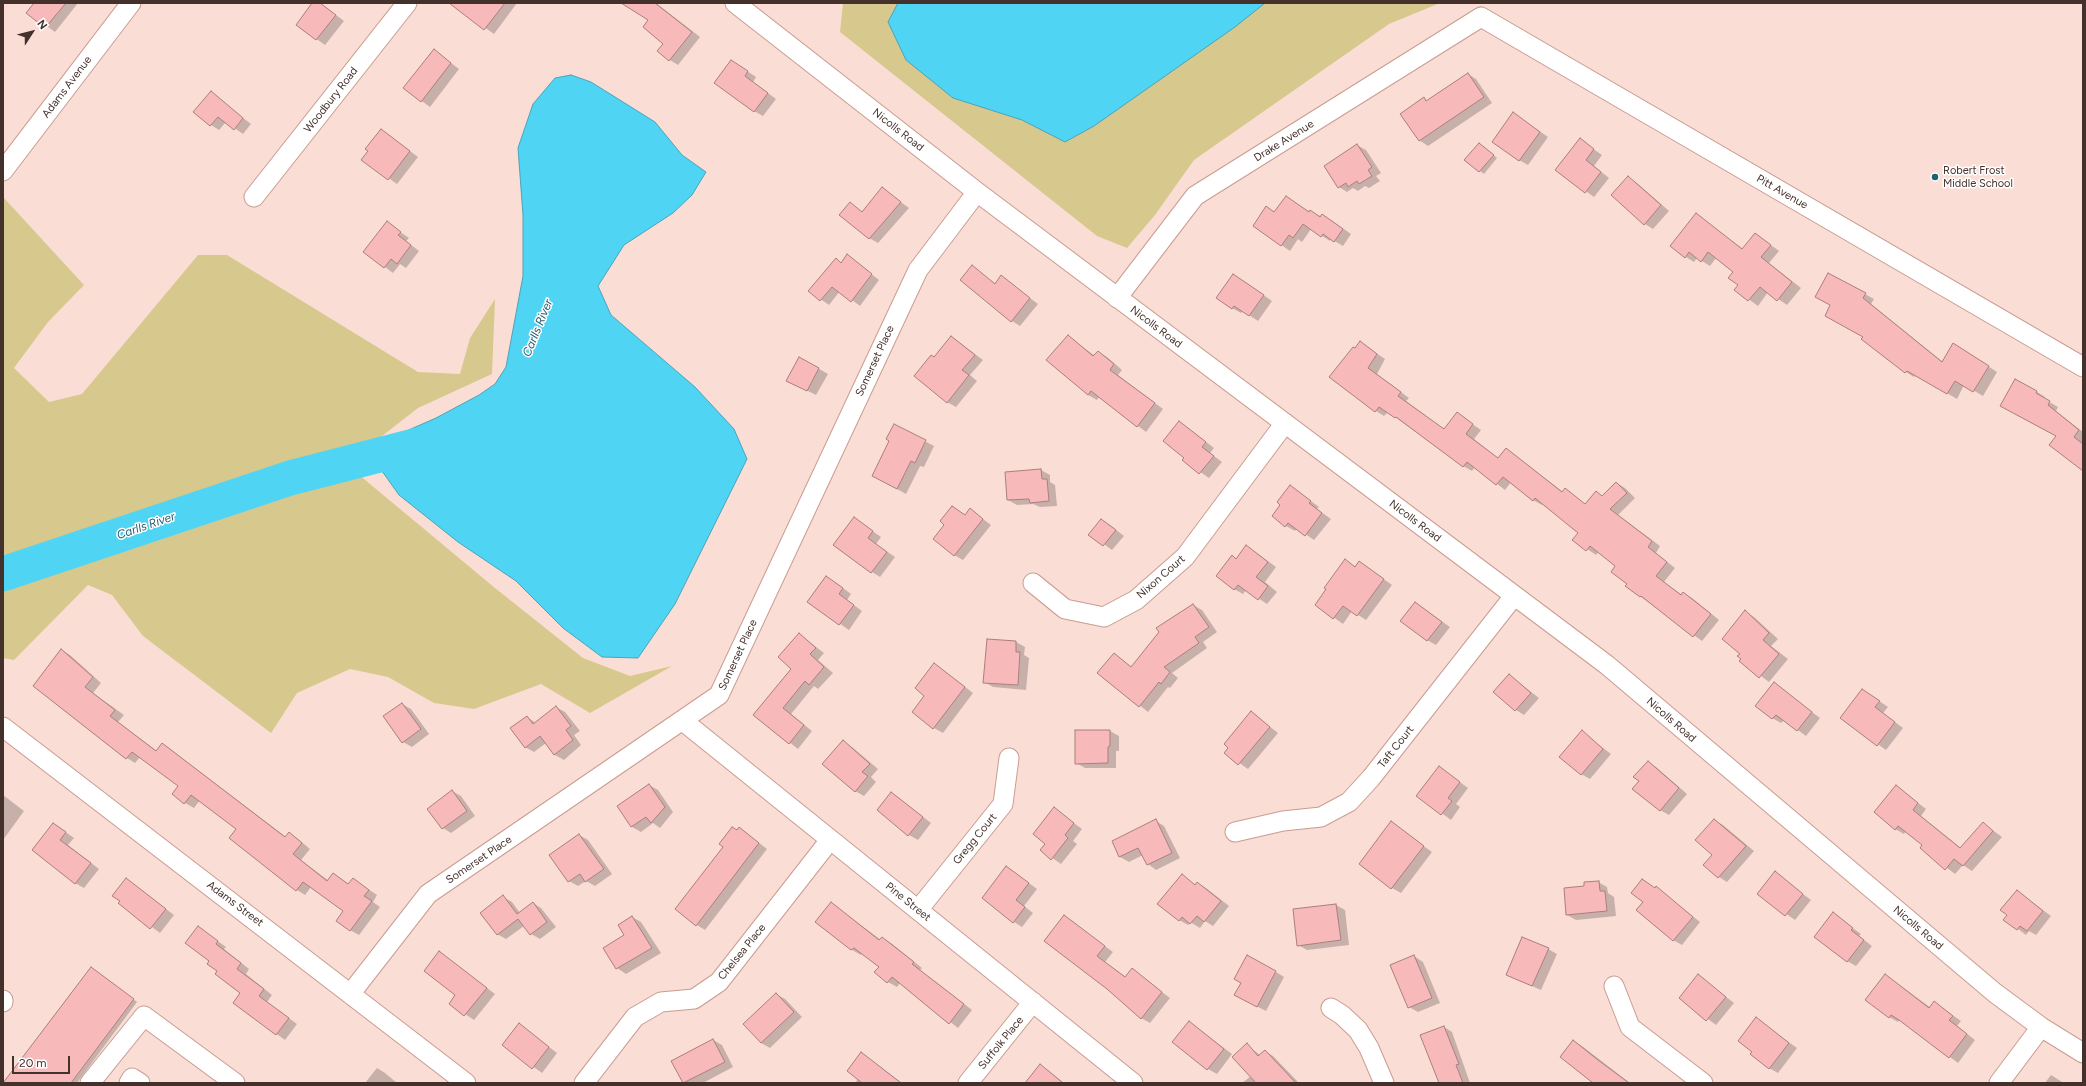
<!DOCTYPE html>
<html>
<head>
<meta charset="utf-8">
<style>
  body { margin:0 }
  #map { position:relative; width:2086px; height:1086px; overflow:hidden; background:#faddd5; font-family:Figtree,sans-serif }
  canvas { display:block }
  .frame { position:absolute; inset:0; border:4px solid #44312c; pointer-events:none }
  .north { position:absolute; left:12px; top:12px; width:40px; height:40px; -webkit-text-stroke:3px #fff; paint-order:stroke; rotate:54deg; font-size:11px; font-weight:700; line-height:16px; text-align:center; color:#44312c }
  .north::after { content:''; display:block; margin:auto; width:14px; height:18px; background:#44312c; clip-path:polygon(50% 0,100% 100%,50% 72%,0 100%) }
  .scale { position:absolute; left:12px; top:1056px; width:58px; height:18px; box-sizing:border-box; border:2px solid #44312c; border-top:0; padding-left:5px; font-size:12px; line-height:14px; white-space:nowrap; color:#44312c; -webkit-text-stroke:3px #fff; paint-order:stroke }
</style>
</head>
<body>
<div id="map">
<canvas width="2086" height="1086"></canvas>
<div class="frame"></div>
<div class="north">N</div>
<div class="scale">20 m</div>
</div>
<script>
const ctx = document.querySelector('canvas').getContext('2d');
ctx.lineJoin = 'round';
function fill(path, color) { ctx.fillStyle = color; ctx.fill(path, 'evenodd'); }
const poly = rows => new Path2D(rows.map(r => 'M' + r).join(''));
function trace(path, color, width, dash) { ctx.strokeStyle = color; ctx.lineWidth = width; ctx.lineCap = dash ? 'butt' : 'round'; ctx.setLineDash(dash || []); ctx.stroke(path); }
function label(font, color, halo, rows, align = 'center') {
  ctx.font = font + ' Figtree,sans-serif'; ctx.lineWidth = 3; ctx.setLineDash([]); ctx.textBaseline = 'middle'; ctx.strokeStyle = halo; ctx.fillStyle = color; for (const [text, x, y, turn = 0] of rows) {
    ctx.save(); ctx.translate(x, y); ctx.rotate((+turn || 0) * Math.PI / 180); ctx.textAlign = isNaN(turn) ? turn : align; if (halo) ctx.strokeText(text, 0, 0); ctx.fillText(text, 0, 0); ctx.restore();
  }
}
fill(poly([
  [843,3,1440,3,1389,24,1194,160,1155,215,1127,248,1097,236,840,32],
  [4,198,84,285,48,322,14,368,49,402,82,394,198,255,227,255,418,372,460,374,470,338,495,299,492,374,418,408,364,450,345,454,358,474,495,588,583,658,630,676,672,666,590,713,541,684,474,709,434,703,388,677,350,669,297,693,271,733,143,636,112,595,88,585,14,660,3,658]
]), '#d7c98e');
const water = poly([
  [898,3,1265,3,1235,27,1094,126,1065,142,1022,120,953,98,906,60,888,22,898,3],
  [571,75,591,82,655,122,682,155,706,172,692,195,673,213,624,245,598,286,611,315,695,387,734,429,747,459,675,604,638,658,602,657,563,628,516,581,458,542,399,495,372,457,388,439,436,418,479,395,495,384,506,367,523,276,523,215,518,148,533,104,555,78,571,75]
]);
fill(water, '#4fd4f4');
trace(water, '#4ca3b8', 1);
fill(poly([
  [35,3,78,3,55,32,27,12],
  [313,3,324,6,344,21,325,45,297,25],
  [468,3,517,3,494,34,462,11],
  [623,3,656,3,700,37,678,65,670,60,665,43,650,20],
  [434,50,459,69,430,107,404,88],
  [732,61,756,77,753,82,776,99,763,116,754,111],
  [1468,74,1476,79,1492,103,1428,146,1419,140,1424,99,1428,101],
  [211,93,251,124,243,134,226,122,219,130,211,125],
  [1513,113,1548,137,1528,165,1519,160],
  [390,136,418,157,397,184,362,159],
  [1580,140,1602,155,1594,166,1609,178,1594,197,1557,170],
  [1357,145,1366,150,1381,173,1376,176,1380,181,1369,188,1365,186,1358,191,1353,188,1347,192,1339,187],
  [1483,146,1497,158,1484,174,1466,160],
  [1628,178,1637,183,1669,211,1653,229,1645,224],
  [882,188,909,208,878,243,869,238,850,203,863,212],
  [1294,202,1310,212,1331,220,1351,234,1343,246,1331,239,1330,241,1311,229,1302,242,1298,239,1290,251,1254,226,1267,208,1275,212],
  [1696,214,1743,249,1756,234,1779,251,1769,263,1801,288,1787,305,1768,292,1758,306,1736,290,1740,285,1734,272,1716,258,1710,266,1697,258,1694,262,1686,257],
  [387,223,409,238,406,241,419,251,406,268,400,264,393,273,365,252],
  [848,256,879,280,860,306,840,291,829,305,809,291,836,259,842,263],
  [972,267,996,284,1002,277,1038,304,1020,326,1012,321],
  [1828,274,1874,299,1871,304,1943,362,1962,349,1997,372,1983,396,1964,385,1957,399,1916,375,1914,377,1906,372,1832,305],
  [1242,280,1272,301,1258,321,1243,311,1241,313,1232,308],
  [1068,336,1095,356,1098,352,1107,357,1122,370,1118,375,1163,409,1146,432,1099,397,1097,400,1088,395],
  [952,337,983,360,970,375,977,381,956,407,947,402],
  [1360,342,1385,359,1377,374,1409,398,1406,401,1445,430,1465,419,1481,430,1474,439,1499,459,1507,449,1563,492,1565,490,1586,505,1596,492,1603,497,1617,483,1625,488,1635,498,1618,515,1660,546,1656,553,1675,568,1664,582,1682,595,1683,593,1692,598,1719,620,1702,641,1626,586,1628,584,1617,565,1599,551,1596,555,1574,540,1579,533,1543,504,1542,505,1533,500,1511,482,1505,490,1475,467,1472,471,1463,466,1388,412,1384,416,1376,411,1355,349],
  [800,358,828,374,816,395,796,385],
  [2037,392,2045,397,2044,399,2058,407,2056,411,2083,432,2083,470,2058,436,2010,410],
  [1180,422,1214,448,1210,453,1222,462,1209,478,1183,460,1185,457],
  [894,425,934,446,924,467,920,466,906,494,873,476,891,441],
  [1041,470,1050,475,1050,482,1055,485,1057,506,1040,507,1033,504,1017,505,1008,500],
  [1299,492,1319,507,1317,509,1331,519,1314,540,1297,528,1295,531,1286,526,1273,516],
  [952,507,966,516,971,510,991,525,963,560,954,555,946,525],
  [854,518,881,537,876,544,895,557,880,577,872,572],
  [1110,525,1124,536,1112,550,1090,534],
  [1247,546,1276,567,1265,582,1277,592,1267,604,1246,590,1243,594,1234,589,1232,556,1237,559],
  [1345,560,1356,567,1368,568,1392,585,1366,620,1352,611,1343,624,1316,605],
  [835,582,851,594,847,600,862,611,849,630,808,602],
  [1416,603,1450,627,1436,645,1427,640],
  [1193,605,1202,610,1217,632,1203,642,1207,648,1172,673,1178,678,1170,688,1168,687,1148,712,1099,673,1114,654,1132,667],
  [1745,612,1754,617,1778,639,1771,646,1788,659,1769,682,1741,661],
  [799,634,824,653,818,660,833,673,818,689,814,686,791,714,812,731,798,749,754,715,792,668],
  [988,640,1016,642,1025,647,1024,655,1029,658,1026,690,993,687,984,682],
  [62,650,70,655,101,683,93,693,124,715,118,722,157,751,162,744,170,749,286,837,289,833,298,839,310,849,301,860,329,881,333,874,349,884,353,879,377,895,373,902,380,907,359,935,350,930,344,911,311,887,305,895,297,890,237,829,200,800,194,808,185,803,173,794,179,786,140,757,135,763,127,758],
  [943,670,973,693,943,733,934,728],
  [1509,675,1539,698,1524,715,1516,710],
  [1774,684,1820,718,1806,736,1784,720,1781,723,1772,718],
  [1863,690,1888,707,1883,713,1903,728,1886,750,1841,718],
  [402,704,411,709,429,734,412,747,403,742,385,716],
  [556,707,565,712,580,731,574,735,581,745,564,760,555,755,546,743,534,752,525,747,527,717,536,723],
  [1251,712,1278,733,1248,769,1225,753],
  [1076,731,1110,731,1119,736,1119,751,1116,751,1116,768,1085,768,1076,763],
  [1582,732,1611,754,1590,779,1581,774],
  [843,742,852,747,878,769,871,777,876,782,864,796,855,791],
  [1648,762,1656,767,1687,794,1669,815,1660,810,1640,781],
  [1439,767,1468,788,1456,804,1460,807,1451,820,1417,795],
  [649,785,658,790,673,812,660,828,653,823,641,832,632,827,618,806],
  [1896,786,1926,809,1921,816,1961,848,1983,823,2002,837,1972,871,1963,865,1955,874,1921,848,1924,845,1906,831,1904,834,1895,829],
  [452,791,461,796,475,816,451,833,443,828],
  [892,793,931,823,918,840,909,835],
  [3,795,24,811,3,840],
  [1055,809,1082,829,1073,841,1077,844,1061,864,1041,850,1047,843],
  [1714,820,1723,825,1754,851,1727,882,1719,877,1713,855],
  [1156,821,1164,826,1180,858,1156,870,1148,864,1143,855,1129,862,1120,857,1113,842],
  [1391,823,1432,852,1401,893,1392,888],
  [54,824,74,838,68,845,99,869,84,888,75,883],
  [740,828,767,849,705,930,697,925,725,847],
  [579,835,588,840,612,874,595,886,586,881,578,886,569,881],
  [1007,867,1037,889,1024,906,1033,913,1022,927,1014,922],
  [1775,873,1811,900,1795,920,1758,894],
  [1182,876,1196,885,1197,883,1206,888,1229,906,1213,926,1205,921,1200,928,1190,922,1188,925,1179,920],
  [126,879,174,915,160,933,120,903],
  [1598,882,1607,887,1608,893,1614,897,1616,916,1576,920,1567,915,1585,887],
  [1656,887,1700,922,1682,945,1673,940],
  [2017,891,2051,916,2036,935,2029,931,2026,935,2005,919,2008,915],
  [503,897,512,902,520,913,533,903,541,908,556,927,540,939,531,934,524,926,506,939,497,934],
  [831,903,881,940,882,938,891,943,922,968,920,970,972,1010,958,1028,900,983,897,987,888,982,875,972,880,966,862,953,861,955,852,950,817,922],
  [1336,905,1345,910,1349,945,1307,950,1298,945],
  [1833,914,1861,934,1859,936,1872,946,1856,966,1847,961],
  [1064,916,1113,952,1105,962,1126,977,1132,970,1170,998,1150,1023,1141,1018],
  [632,917,641,922,661,953,626,974,617,968,625,935],
  [198,927,226,947,224,949,249,969,246,974,272,995,267,1002,297,1024,285,1040,234,1003,242,993,211,961],
  [1548,949,1557,954,1541,990,1516,979],
  [439,952,495,994,474,1020,450,1004,456,995],
  [1414,956,1423,962,1440,1003,1418,1012,1409,1007],
  [95,970,137,1002,77,1083,5,1083],
  [1276,972,1284,977,1266,1011,1244,1000],
  [1886,975,1931,1008,1935,1003,1961,1021,1957,1026,1975,1040,1958,1063,1900,1019,1898,1022,1889,1017],
  [1699,976,1734,1003,1716,1025,1680,998],
  [776,994,785,999,802,1017,770,1048,761,1043],
  [1756,1019,1797,1048,1778,1073,1769,1068,1753,1052],
  [1189,1022,1232,1054,1217,1074,1208,1069],
  [519,1024,557,1053,542,1073,503,1045],
  [1444,1027,1452,1032,1470,1083,1439,1083],
  [713,1040,722,1045,733,1067,703,1083,684,1083,672,1062],
  [1573,1041,1582,1046,1630,1083,1595,1083],
  [1247,1045,1260,1055,1265,1051,1273,1056,1299,1083,1242,1083,1251,1076],
  [862,1053,902,1083,855,1083,858,1079],
  [1040,1066,1049,1071,1064,1083,1026,1083],
  [377,1068,385,1073,397,1083,365,1083],
  [2051,1075,2059,1080,2064,1083,2045,1083]
]), '#0003');
trace(poly([
  [3,574,290,478,418,445]
]), '#4fd4f4', 35);
const building = poly([
  [34,3,66,3,45,28,26,13,34,3],
  [312,3,320,3,336,15,316,40,296,25,312,3],
  [449,3,505,3,484,30,449,3],
  [621,3,655,3,692,32,669,61,657,51,663,44,643,27,648,20,621,3],
  [434,49,451,63,421,102,403,88,434,49],
  [731,60,748,71,745,76,768,93,754,112,714,83,731,60],
  [1468,73,1484,97,1419,141,1400,114,1424,97,1426,101,1468,73],
  [211,91,243,118,234,130,218,117,210,126,193,112,211,91],
  [1513,112,1540,132,1519,161,1492,142,1513,112],
  [381,129,410,151,388,180,361,160,368,151,365,149,381,129],
  [1580,138,1594,149,1586,160,1601,172,1585,193,1555,170,1580,138],
  [1479,143,1494,155,1479,172,1464,160,1479,143],
  [1357,144,1372,167,1368,170,1372,176,1359,184,1357,181,1348,187,1346,183,1338,188,1324,166,1357,144],
  [1628,176,1661,205,1644,225,1611,195,1628,176],
  [882,187,901,202,869,239,839,215,850,202,862,212,882,187],
  [1286,196,1309,212,1310,210,1320,217,1322,214,1343,229,1334,242,1323,234,1321,237,1303,224,1293,238,1289,235,1281,246,1253,226,1266,206,1274,212,1286,196],
  [1696,213,1742,249,1755,233,1771,245,1761,257,1792,282,1777,301,1760,287,1748,301,1734,290,1738,285,1728,278,1733,272,1708,252,1701,262,1689,252,1685,258,1670,246,1696,213],
  [387,221,401,232,398,235,411,245,397,264,391,259,384,268,363,252,387,221],
  [847,254,872,274,851,302,832,287,820,301,808,291,836,258,841,263,847,254],
  [972,265,995,284,1001,275,1030,298,1011,322,960,280,972,265],
  [1828,273,1866,293,1863,298,1942,362,1953,343,1989,366,1973,392,1955,381,1947,394,1907,371,1905,373,1861,339,1863,337,1825,316,1830,305,1815,297,1828,273],
  [1233,274,1264,295,1249,316,1234,306,1232,309,1216,298,1233,274],
  [1068,335,1093,356,1098,351,1114,364,1110,370,1155,403,1137,427,1091,391,1088,395,1046,360,1068,335],
  [951,336,975,355,962,370,969,375,947,403,914,376,931,355,934,357,951,336],
  [1360,341,1377,354,1368,368,1401,392,1398,396,1444,429,1457,412,1473,424,1466,434,1498,458,1506,448,1562,492,1565,488,1585,504,1596,491,1602,496,1616,482,1627,493,1610,509,1652,541,1648,547,1667,562,1656,576,1681,595,1683,592,1711,614,1693,637,1641,596,1640,597,1625,586,1627,584,1611,572,1615,566,1590,546,1586,551,1572,540,1578,533,1535,498,1533,501,1503,477,1496,485,1467,462,1463,467,1396,417,1395,418,1379,407,1375,412,1329,377,1353,347,1355,348,1360,341],
  [799,357,819,368,807,391,786,381,799,357],
  [2015,379,2037,391,2036,393,2050,401,2048,405,2079,430,2074,437,2083,444,2083,471,2049,445,2056,436,2000,406,2015,379],
  [1179,421,1206,442,1202,447,1214,456,1199,474,1182,460,1184,458,1163,441,1179,421],
  [894,424,926,440,915,463,911,461,897,489,872,476,889,441,886,439,894,424],
  [1041,469,1042,479,1047,479,1049,501,1030,503,1029,499,1007,500,1005,472,1041,469],
  [1290,485,1311,501,1309,503,1322,513,1305,536,1288,523,1285,527,1272,516,1280,505,1277,502,1290,485],
  [952,506,965,515,970,508,983,519,954,556,933,539,944,525,940,521,952,506],
  [854,517,873,531,868,538,887,552,871,573,833,545,854,517],
  [1101,519,1116,530,1103,546,1088,535,1101,519],
  [1246,545,1268,562,1256,577,1268,586,1258,600,1238,585,1234,590,1216,576,1232,555,1236,559,1246,545],
  [1345,559,1355,567,1359,561,1384,579,1357,616,1343,606,1333,619,1315,605,1326,589,1324,588,1345,559],
  [826,576,843,588,839,594,854,605,839,625,807,602,826,576],
  [1415,602,1442,622,1427,641,1400,621,1415,602],
  [1193,604,1209,627,1195,637,1199,643,1164,667,1170,672,1161,684,1159,682,1139,707,1097,673,1114,653,1131,667,1159,632,1156,628,1193,604],
  [1745,610,1769,633,1763,640,1779,654,1759,678,1739,661,1741,659,1737,656,1740,654,1722,639,1745,610],
  [799,633,816,648,810,654,824,667,809,685,805,681,783,708,804,725,789,744,753,715,791,669,778,657,799,633],
  [987,639,1016,641,1016,652,1020,652,1018,685,983,683,987,639],
  [61,649,93,677,85,687,115,710,110,716,156,751,162,743,285,837,289,832,302,843,293,854,327,881,333,873,348,884,353,878,369,890,364,896,372,901,350,931,336,921,343,911,303,882,296,891,229,838,236,829,191,795,184,804,172,794,178,786,132,752,126,759,33,686,61,649],
  [934,663,965,687,933,729,912,712,924,696,915,688,934,663],
  [1509,674,1531,693,1515,711,1493,692,1509,674],
  [1774,682,1812,712,1797,731,1776,715,1772,719,1755,706,1774,682],
  [1862,689,1880,701,1875,707,1895,722,1877,746,1840,718,1862,689],
  [402,703,421,729,402,743,383,716,402,703],
  [556,706,571,726,566,730,573,740,554,755,540,736,525,748,510,728,527,716,533,724,556,706],
  [1251,711,1270,727,1238,765,1224,753,1228,748,1224,744,1251,711],
  [1075,730,1110,730,1110,746,1108,747,1108,763,1075,764,1075,730],
  [1582,730,1603,749,1581,775,1559,757,1582,730],
  [843,740,870,764,862,772,868,776,855,792,822,764,843,740],
  [1648,761,1679,788,1660,811,1632,789,1639,781,1633,777,1648,761],
  [1439,766,1460,782,1448,798,1452,801,1441,815,1416,796,1439,766],
  [649,784,665,807,651,823,646,817,631,827,617,806,649,784],
  [1896,785,1918,803,1913,810,1960,848,1983,822,1993,831,1963,866,1954,859,1945,870,1920,848,1922,845,1898,826,1895,830,1874,812,1896,785],
  [452,790,467,811,442,829,427,809,452,790],
  [891,792,923,817,908,836,877,810,891,792],
  [1054,807,1074,823,1065,835,1068,838,1051,860,1040,850,1045,844,1033,834,1054,807],
  [1156,819,1172,853,1147,865,1138,848,1119,857,1112,841,1156,819],
  [1714,819,1746,846,1718,878,1703,865,1712,855,1695,840,1714,819],
  [1391,821,1424,846,1391,889,1359,864,1391,821],
  [53,823,66,832,60,840,91,863,75,884,32,850,53,823],
  [732,827,737,830,739,827,759,843,696,926,675,909,723,847,719,844,732,827],
  [579,834,604,869,585,882,580,874,568,882,549,855,579,834],
  [1006,866,1029,883,1016,900,1025,907,1013,923,982,898,1006,866],
  [1775,871,1803,894,1785,916,1757,894,1775,871],
  [1182,874,1195,885,1197,882,1221,901,1204,922,1197,916,1190,924,1182,917,1179,921,1157,904,1182,874],
  [126,878,166,909,150,929,118,903,120,901,112,896,126,878],
  [1642,879,1655,888,1656,886,1693,917,1673,941,1636,910,1643,902,1631,893,1642,879],
  [1599,881,1600,891,1605,891,1607,911,1566,915,1564,888,1584,886,1584,882,1599,881],
  [2017,890,2043,911,2027,931,2020,926,2017,930,2003,920,2007,915,2000,910,2017,890],
  [503,895,517,914,533,902,547,922,530,935,518,919,497,935,480,913,503,895],
  [831,902,879,940,882,937,914,962,912,964,964,1004,949,1024,892,977,887,983,874,972,879,967,854,948,851,950,815,922,831,902],
  [1336,904,1341,940,1297,946,1293,909,1336,904],
  [1833,912,1853,928,1851,930,1864,940,1847,962,1814,937,1833,912],
  [1064,915,1105,946,1097,956,1125,977,1132,968,1162,992,1141,1019,1107,989,1044,941,1064,915],
  [632,916,652,948,616,969,603,948,624,935,618,925,632,916],
  [198,926,218,941,216,944,241,963,237,969,264,989,259,996,289,1018,276,1035,233,1003,240,993,215,974,217,971,207,964,209,961,185,943,198,926],
  [1522,937,1549,948,1532,986,1506,975,1522,937],
  [439,951,487,988,464,1016,449,1004,455,995,424,971,439,951],
  [1247,955,1276,971,1257,1007,1234,995,1241,983,1234,979,1247,955],
  [1414,955,1432,998,1408,1008,1390,965,1414,955],
  [91,967,134,999,71,1083,3,1083,91,967],
  [1698,974,1726,997,1706,1021,1679,998,1698,974],
  [1885,974,1929,1008,1934,1001,1953,1016,1949,1020,1967,1034,1949,1058,1899,1020,1891,1015,1889,1018,1865,1000,1885,974],
  [776,993,794,1012,761,1043,743,1024,776,993],
  [1756,1017,1789,1043,1769,1069,1750,1054,1752,1052,1738,1041,1756,1017],
  [1189,1021,1224,1049,1207,1070,1172,1042,1189,1021],
  [519,1023,549,1047,532,1069,502,1045,519,1023],
  [1444,1026,1459,1064,1456,1065,1463,1083,1439,1083,1420,1035,1444,1026],
  [713,1039,725,1062,683,1083,671,1061,713,1039],
  [1573,1040,1598,1060,1629,1083,1593,1083,1560,1057,1573,1040],
  [1247,1043,1258,1056,1265,1050,1296,1083,1256,1083,1232,1057,1247,1043],
  [861,1052,901,1083,862,1083,847,1071,861,1052],
  [1040,1064,1063,1083,1025,1083,1040,1064]
]);
fill(building, '#f8b9bb');
trace(building, '#ab7d7f', 1);
const minor = poly([
  [735,3,977,192,1607,665,1995,993,2041,1027,2083,1053],
  [3,171,131,3],
  [254,197,407,3],
  [1117,298,1195,196,1481,17,2083,367],
  [1033,583,1065,609,1104,617,1136,600,1185,557,1285,423],
  [683,721,1133,1083],
  [3,727,466,1083],
  [1235,832,1283,821,1321,817,1349,802,1371,778,1514,596],
  [918,910,1003,804,1009,758],
  [1614,986,1630,1027,1703,1083],
  [351,993,428,894,719,695,918,270,977,192],
  [3,1000,3,1002],
  [1331,1008,1342,1015,1358,1030,1369,1048,1384,1083],
  [90,1083,144,1016,235,1083],
  [129,1083,132,1078,140,1083],
  [584,1083,635,1017,661,1002,694,999,719,982,830,840],
  [968,1083,1033,1002],
  [1999,1083,2041,1027]
]);
trace(minor, '#ca9c90', 21);
trace(minor, '#fff', 19);
for (const [x, y, r, color] of [
  [1935,177,4,"#1b6272"]
]) { const dot = new Path2D(); dot.arc(x, y, r, 0, 2 * Math.PI); ctx.fillStyle = color; ctx.fill(dot); trace(dot, '#fff', 1.5); }
label('11px', '#44312c', '#fff', [
  ["Adams Avenue",67,87,-53],
  ["Woodbury Road",331,100,-52],
  ["Nicolls Road",898,130,38],
  ["Drake Avenue",1284,141,-32],
  ["Pitt Avenue",1782,192,30],
  ["Nicolls Road",1156,327,37],
  ["Somerset Place",875,361,-65],
  ["Nicolls Road",1415,521,37],
  ["Nixon Court",1161,577,-41],
  ["Somerset Place",738,655,-65],
  ["Nicolls Road",1671,720,41],
  ["Taft Court",1396,747,-52],
  ["Gregg Court",975,839,-51],
  ["Somerset Place",479,860,-34],
  ["Pine Street",908,902,39],
  ["Adams Street",235,904,37],
  ["Nicolls Road",1918,928,40],
  ["Chelsea Place",742,952,-51],
  ["Suffolk Place",1001,1043,-51]
]);
label('11px', '#44312c', '#fff', [
  ["Robert Frost",1943,171],
  ["Middle School",1943,184]
], 'left');
label('italic 12px', '#285e6c', '#fff', [
  ["Carlls River",538,328,-68],
  ["Carlls River",146,526,-19]
]);
</script>
</body>
</html>
